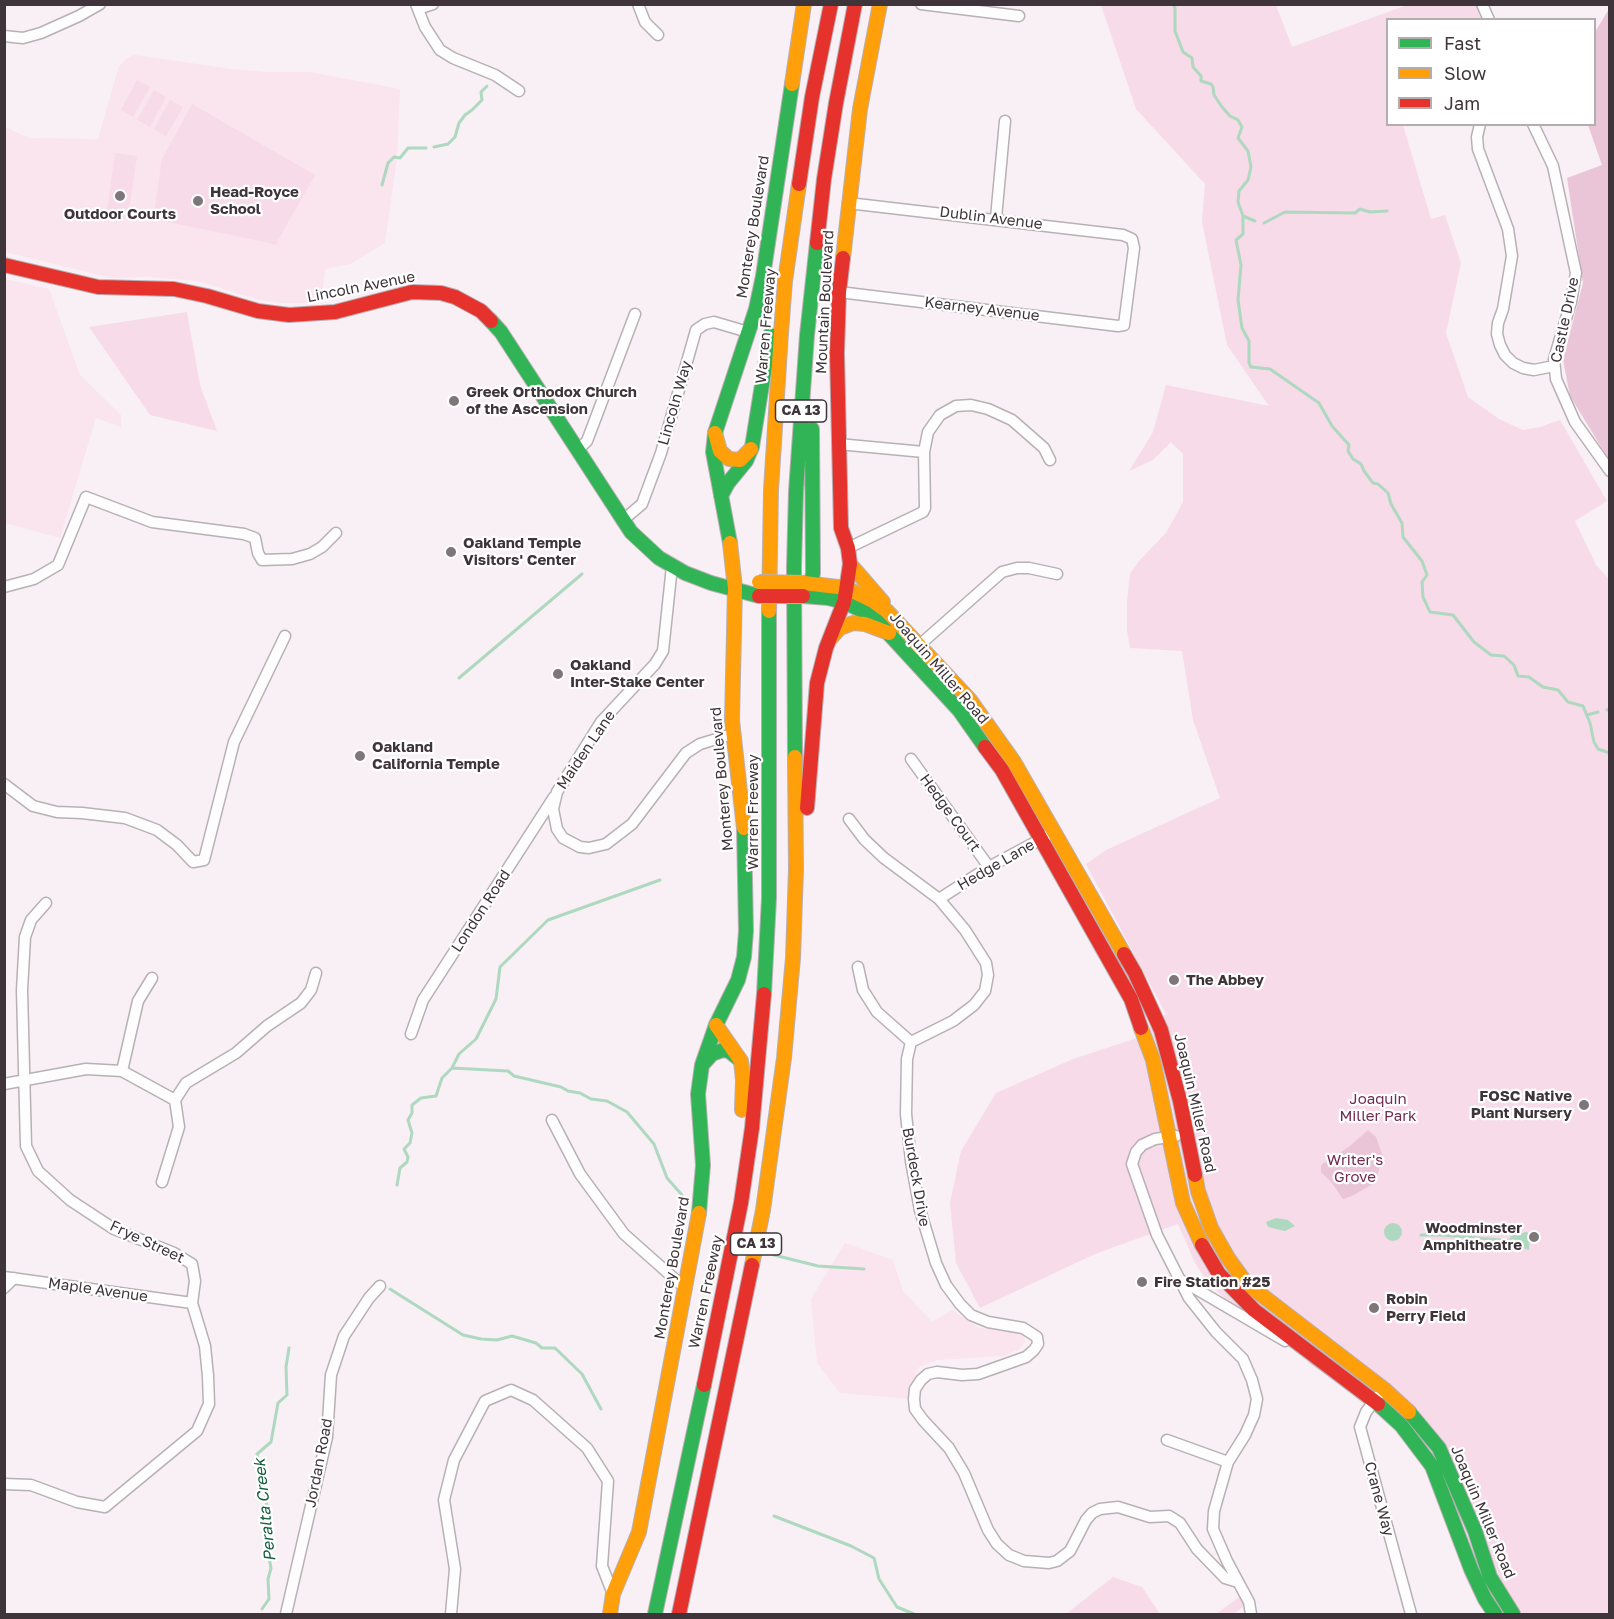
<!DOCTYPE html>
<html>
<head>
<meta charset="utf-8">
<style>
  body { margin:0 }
  #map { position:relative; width:1614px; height:1619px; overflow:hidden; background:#f8f0f4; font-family:"Golos Text",sans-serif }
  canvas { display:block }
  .frame { position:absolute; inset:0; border:6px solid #3e3439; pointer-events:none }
  .legend { position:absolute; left:1386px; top:18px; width:210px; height:108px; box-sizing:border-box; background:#fff; border:2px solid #b2aeb0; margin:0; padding:8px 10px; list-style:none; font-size:18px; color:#3e3439 }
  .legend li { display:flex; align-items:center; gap:12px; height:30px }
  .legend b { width:30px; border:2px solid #b2aeb0 }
</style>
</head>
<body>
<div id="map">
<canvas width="1614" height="1619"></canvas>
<div class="frame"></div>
<ul class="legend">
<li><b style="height:8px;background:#30b455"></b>Fast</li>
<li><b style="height:8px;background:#ff9f0a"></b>Slow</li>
<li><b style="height:8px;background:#e5322d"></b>Jam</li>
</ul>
</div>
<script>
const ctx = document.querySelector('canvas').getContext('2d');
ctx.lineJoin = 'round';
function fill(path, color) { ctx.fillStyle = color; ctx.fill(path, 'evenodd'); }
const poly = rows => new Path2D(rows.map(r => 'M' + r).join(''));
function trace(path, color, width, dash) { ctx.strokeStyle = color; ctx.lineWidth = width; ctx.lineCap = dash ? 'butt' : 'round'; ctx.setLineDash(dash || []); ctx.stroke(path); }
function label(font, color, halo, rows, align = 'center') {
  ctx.font = font + ' "Golos Text",sans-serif'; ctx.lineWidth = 4.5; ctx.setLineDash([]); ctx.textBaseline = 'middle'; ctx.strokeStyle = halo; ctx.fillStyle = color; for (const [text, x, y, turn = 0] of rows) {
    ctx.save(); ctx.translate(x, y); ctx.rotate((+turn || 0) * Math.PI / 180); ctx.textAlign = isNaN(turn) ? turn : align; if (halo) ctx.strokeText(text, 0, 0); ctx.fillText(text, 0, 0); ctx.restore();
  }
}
fill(poly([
  [135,55,231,69,267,72,310,72,400,89,397,158,385,243,350,264,325,269,321,303,281,303,260,300,197,281,149,277,112,278,5,252,5,127,29,138,98,139,119,66,127,58],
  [5,279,49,289,80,375,121,415,121,427,96,418,60,538,5,523],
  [845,1243,893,1260,903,1291,932,1322,952,1310,979,1328,1017,1331,1024,1335,1025,1342,1019,1349,1005,1356,937,1360,917,1368,910,1399,840,1393,817,1363,811,1299]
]), '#fae4ee');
fill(poly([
  [1101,5,1276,5,1292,47,1407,5,1482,5,1489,19,1388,20,1388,124,1403,125,1431,219,1445,215,1461,263,1446,333,1468,397,1499,419,1523,430,1540,427,1560,420,1607,501,1575,521,1596,565,1610,580,1609,1614,1487,1614,1477,1601,1465,1576,1440,1497,1421,1463,1394,1428,1353,1394,1307,1362,1324,1365,1247,1318,1209,1284,1195,1263,1178,1224,1095,1254,980,1308,956,1263,950,1203,961,1151,996,1093,1073,1059,1134,1039,1166,1014,1086,864,1106,850,1220,798,1193,720,1182,651,1130,648,1127,630,1127,601,1130,574,1139,561,1166,533,1183,502,1183,454,1171,442,1153,460,1129,471,1153,432,1166,385,1269,406,1227,345,1202,222,1205,184,1136,109],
  [137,80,150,87,133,117,121,110],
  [154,90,166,97,150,127,137,120],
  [170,100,183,107,166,136,154,129],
  [192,104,315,175,278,240,277,244,275,245,270,243,153,219,162,159],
  [115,153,137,156,128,216,114,221,106,220],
  [187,312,200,385,217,431,150,415,89,327],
  [1113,1577,1142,1587,1160,1614,1066,1614],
  [1245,1593,1249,1602,1234,1614,1216,1614]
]), '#f7dbe8');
fill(poly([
  [1609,9,1609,460,1570,396,1563,360,1583,283,1567,178,1602,165,1588,125,1594,124,1595,32],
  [1368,1130,1376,1137,1383,1157,1375,1183,1352,1196,1343,1199,1332,1183,1321,1172,1321,1165,1350,1146]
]), '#eac5d7');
fill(poly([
  [1276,1218,1288,1220,1295,1226,1285,1231,1268,1227,1266,1222],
  '1384 1232a9 9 0 1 1 18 0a9 9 0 1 1-18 0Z',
  [1526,1232,1530,1233,1529,1250,1511,1244,1509,1239,1511,1236]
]), '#aed8c0');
trace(poly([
  [1173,4,1175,8,1175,31,1183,52,1192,58,1193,67,1201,76,1201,81,1211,84,1213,87,1214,95,1222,107,1230,116,1238,120,1242,127,1238,138,1248,151,1251,167,1248,180,1239,191,1238,202,1243,216,1243,234,1236,240,1241,265,1238,300,1242,328,1249,341,1249,363,1251,367,1270,369,1319,403,1332,426,1349,445,1348,451,1353,459,1361,464,1364,471,1373,483,1378,484,1388,493,1391,504,1402,523,1403,537,1422,561,1427,575,1422,582,1423,597,1430,612,1453,615,1474,642,1491,655,1504,656,1514,665,1518,676,1529,677,1543,687,1558,690,1568,702,1583,706,1590,723,1594,742,1598,749,1610,753],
  [434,147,448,144,455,137,459,123,465,115,472,110,482,100,481,92,487,86],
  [382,185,388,163,394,157,400,158,408,148,426,148],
  [1243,216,1255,221],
  [1264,223,1285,212,1355,213,1360,209,1370,212,1387,211],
  [459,678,582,574],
  [1607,710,1610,709],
  [1587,715,1598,712],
  [452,1068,508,1071,514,1076,561,1087,568,1091,580,1093,591,1099,607,1101,627,1112,654,1144,667,1178,682,1195],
  [397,1185,400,1168,407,1162,408,1157,404,1149,410,1143,412,1133,408,1120,412,1113,412,1105,421,1098,436,1096,442,1078,452,1068,459,1054,476,1039,496,999,500,967,548,920,660,880],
  [1421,1235,1441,1235,1513,1241],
  [774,1255,818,1266,864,1269],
  [390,1289,463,1335,481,1339,497,1340,512,1336,536,1343,542,1348,555,1348,582,1374,601,1409],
  [774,1516,851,1546,874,1558,879,1579,897,1607,914,1614],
  [262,1609,269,1599,268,1579,271,1568,264,1532,267,1506,257,1454,271,1442,278,1403,287,1395,286,1367,289,1348]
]), '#aed8c0', 3);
const street = poly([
  [416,4,425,27,440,50,453,58,495,75,519,91],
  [638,4,645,22,658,35],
  [921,4,1019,16],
  [1482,4,1489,20],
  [418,9,433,4],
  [4,36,23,38,41,33,79,16,100,4],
  [1480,124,1477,137,1478,149,1508,229,1512,256,1503,309,1498,323,1497,334,1500,345,1505,355,1513,363,1523,368,1534,370,1554,366],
  [1533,124,1553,166,1576,273,1571,302,1554,359,1556,379,1575,422,1610,471],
  [996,218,1005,121],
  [839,292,1118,326,1124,325,1134,248,1132,239,1123,235,848,203],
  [838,444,924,452],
  [577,451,587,441,635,314],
  [622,521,642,504,661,453,696,330,705,324,714,322,748,332],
  [848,548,923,512,925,508,924,452,928,432,940,415,956,406,971,405,988,409,1012,420,1044,448,1050,460],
  [672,566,663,651,655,664,601,722,557,792,553,809,557,829,563,838,580,847,589,848,606,844,632,824,686,753,700,744,733,734],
  [4,587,34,579,58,565,86,497,152,522,244,534,255,538,258,553,262,560,292,559,310,554,322,547,336,533],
  [915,649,1002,572,1017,568,1029,568,1057,574],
  [911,759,989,867],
  [4,784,33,806,57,812,82,813,125,818,157,830,177,845,193,862,204,860,234,742,285,636],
  [849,819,864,839,884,858,939,899,965,930,986,963,988,975,985,991,974,1005,953,1021,911,1042,907,1059,906,1114,911,1161,920,1210,936,1263,946,1285,960,1304,971,1315,988,1322,1023,1328,1037,1337,1038,1344,1034,1350,1026,1357,978,1374,962,1375,937,1372,928,1374,921,1380,915,1389,914,1399,915,1409,923,1420,949,1448,964,1473,988,1530,997,1544,1009,1555,1024,1561,1049,1563,1057,1561,1070,1551,1086,1520,1092,1513,1100,1509,1118,1507,1150,1517,1169,1516,1180,1523,1197,1549,1225,1578,1238,1582],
  [939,899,989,867,1047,836],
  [858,967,863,990,877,1012,911,1042],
  [411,1034,423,1000,554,797],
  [122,1071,138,1001,152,978],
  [4,1084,86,1069,122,1071,175,1100],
  [552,1120,580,1174,624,1234,686,1289],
  [1176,1136,1155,1139,1142,1145,1136,1152,1132,1164,1157,1235,1189,1298,1216,1332,1243,1359,1252,1380,1257,1399,1254,1415,1245,1435,1228,1462,1214,1511,1213,1529,1227,1561,1249,1602,1251,1614],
  [162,1182,179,1127,175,1100,186,1083,236,1053,267,1026,301,1003,311,990,316,973],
  [4,1277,192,1303],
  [1179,1279,1285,1341],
  [4,1288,14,1278],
  [1378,1396,1366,1412,1360,1427,1411,1614],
  [1167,1440,1228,1462],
  [4,1484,31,1485,77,1502,105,1507,197,1431,209,1404,208,1376,205,1346,192,1303,195,1281,192,1264,174,1253,114,1229,70,1200,38,1171,26,1146,22,990,25,937,31,920,46,903],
  [286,1614,327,1437,331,1375,344,1336,369,1298,380,1286],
  [451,1614,455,1569,444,1500,454,1460,485,1401,511,1390,533,1400,587,1448,608,1481,602,1566,613,1594]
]);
const fast = poly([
  [491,321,501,332,631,532,659,558,685,573,711,583,759,596],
  [721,496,728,483,746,461,752,447,770,335],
  [730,543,713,452,715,433,756,309,763,276,792,84],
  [803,596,828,598,844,602,867,613,878,622,959,710,985,747],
  [803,596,811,583,813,573,812,429],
  [795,757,794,567,796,491,807,335,817,243],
  [764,994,769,898,769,611],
  [702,1065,712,1054,723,1050,729,1051,739,1059],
  [699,1213,703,1165,698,1094,702,1065,716,1025,738,980,744,957,746,931,744,828],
  [1378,1404,1401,1425,1432,1466,1471,1569,1485,1599,1495,1614],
  [1409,1412,1439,1448,1475,1531,1490,1577,1513,1614],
  [655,1614,704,1385]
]);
const slow = poly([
  [792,84,804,4],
  [843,258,860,109,880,4],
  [715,433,720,451,729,459,740,460,751,449],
  [730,543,735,588,732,720,744,828],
  [850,564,883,602],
  [804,583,846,588,873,601,887,611,970,700,1014,762,1124,954],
  [769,611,771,490,781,333,785,281,799,184],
  [831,638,840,628,853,623,865,624,889,633],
  [716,1025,741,1061,743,1080,742,1110],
  [1141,1028,1153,1060,1183,1203,1202,1245],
  [1195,1175,1198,1191,1211,1228,1228,1258,1246,1283,1384,1389,1409,1412],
  [752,1265,763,1210,784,1058,793,958,796,869,795,757],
  [610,1614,613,1594,639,1532,699,1213]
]);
const jam = poly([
  [799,184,812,97,831,4],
  [817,243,824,179,836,103,855,4],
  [843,258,839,292,837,353,841,528,848,548,850,564,845,597],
  [4,265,98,287,174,289,207,296,258,311,289,315,335,312,412,292,441,293,455,297,481,311,491,321],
  [985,747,1002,770,1131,999,1141,1028],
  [807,808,817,683,826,648,844,602],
  [1124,954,1135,973,1161,1030,1180,1101,1195,1175],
  [1202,1245,1219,1274,1254,1310,1378,1404],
  [704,1385,741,1203,752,1128,764,994],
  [679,1614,752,1265]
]);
trace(street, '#b8b0b4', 13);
trace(fast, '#b8b0b4', 16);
trace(slow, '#b8b0b4', 16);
trace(jam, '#b8b0b4', 16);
trace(street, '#fefdfd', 10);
trace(fast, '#30b455', 14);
trace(slow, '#ff9f0a', 14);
trace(jam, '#e5322d', 14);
const slowBridge = poly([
  [759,582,804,583]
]);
const jamBridge = poly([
  [759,596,803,596]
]);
trace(slowBridge, '#b8b0b4', 16, []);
trace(jamBridge, '#b8b0b4', 16, []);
trace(slowBridge, '#ff9f0a', 14);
trace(jamBridge, '#e5322d', 14);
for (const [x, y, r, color] of [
  [120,196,6,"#7f767a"],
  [198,201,6,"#7f767a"],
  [454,401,6,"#7f767a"],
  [451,552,6,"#7f767a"],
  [558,674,6,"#7f767a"],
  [360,756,6,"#7f767a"],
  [1174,980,6,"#7f767a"],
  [1584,1105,6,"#7f767a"],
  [1534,1237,6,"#7f767a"],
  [1142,1282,6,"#7f767a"],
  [1374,1308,6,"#7f767a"]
]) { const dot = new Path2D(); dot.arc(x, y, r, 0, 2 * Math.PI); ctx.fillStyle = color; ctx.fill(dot); trace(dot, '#fff', 2); }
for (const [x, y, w] of [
  [801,411,51],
  [756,1244,51]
]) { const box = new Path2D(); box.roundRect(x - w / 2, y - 11, w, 22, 4.5); ctx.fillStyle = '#fff'; ctx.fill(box); trace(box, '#3e3439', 1.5); }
label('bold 14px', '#3e3439', null, [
  ["CA 13",801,411],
  ["CA 13",756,1244]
]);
label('bold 15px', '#3e3439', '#fff', [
  ["Head-Royce",210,192],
  ["School",210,209],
  ["Outdoor Courts",120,214,"center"],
  ["Greek Orthodox Church",466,392],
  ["of the Ascension",466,409],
  ["Oakland Temple",463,543],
  ["Visitors' Center",463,560],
  ["Oakland",570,665],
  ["Inter-Stake Center",570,682],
  ["Oakland",372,747],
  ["California Temple",372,764],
  ["The Abbey",1186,980],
  ["FOSC Native",1572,1096,"right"],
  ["Plant Nursery",1572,1113,"right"],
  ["Woodminster",1522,1228,"right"],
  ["Amphitheatre",1522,1245,"right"],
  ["Fire Station #25",1154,1282],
  ["Robin",1386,1299],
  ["Perry Field",1386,1316]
], 'left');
label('15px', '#3e3439', '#fff', [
  ["Dublin Avenue",991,218,7],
  ["Monterey Boulevard",753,227,-81],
  ["Lincoln Avenue",361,287,-11],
  ["Mountain Boulevard",825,302,-87],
  ["Kearney Avenue",982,309,7],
  ["Castle Drive",1565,320,-78],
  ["Warren Freeway",766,326,-85],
  ["Lincoln Way",675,403,-74],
  ["Joaquin Miller Road",939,668,49],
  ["Maiden Lane",586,750,-56],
  ["Monterey Boulevard",722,779,-95],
  ["Warren Freeway",753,812,-90],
  ["Hedge Court",950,813,54],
  ["Hedge Lane",996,865,-30],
  ["London Road",481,911,-57],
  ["Joaquin Miller Road",1195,1103,77],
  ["Burdeck Drive",916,1177,80],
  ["Frye Street",147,1242,25],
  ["Monterey Boulevard",672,1268,-80],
  ["Maple Avenue",98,1290,8],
  ["Warren Freeway",706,1292,-78],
  ["Jordan Road",319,1463,-79],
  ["Crane Way",1379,1499,75],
  ["Joaquin Miller Road",1483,1512,67]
]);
label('15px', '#732b53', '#fff', [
  ["Joaquin",1378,1099],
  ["Miller Park",1378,1116],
  ["Writer's",1355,1160],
  ["Grove",1355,1177]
]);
label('italic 16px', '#176140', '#fff', [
  ["Peralta Creek",265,1510,-96]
]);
</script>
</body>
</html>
